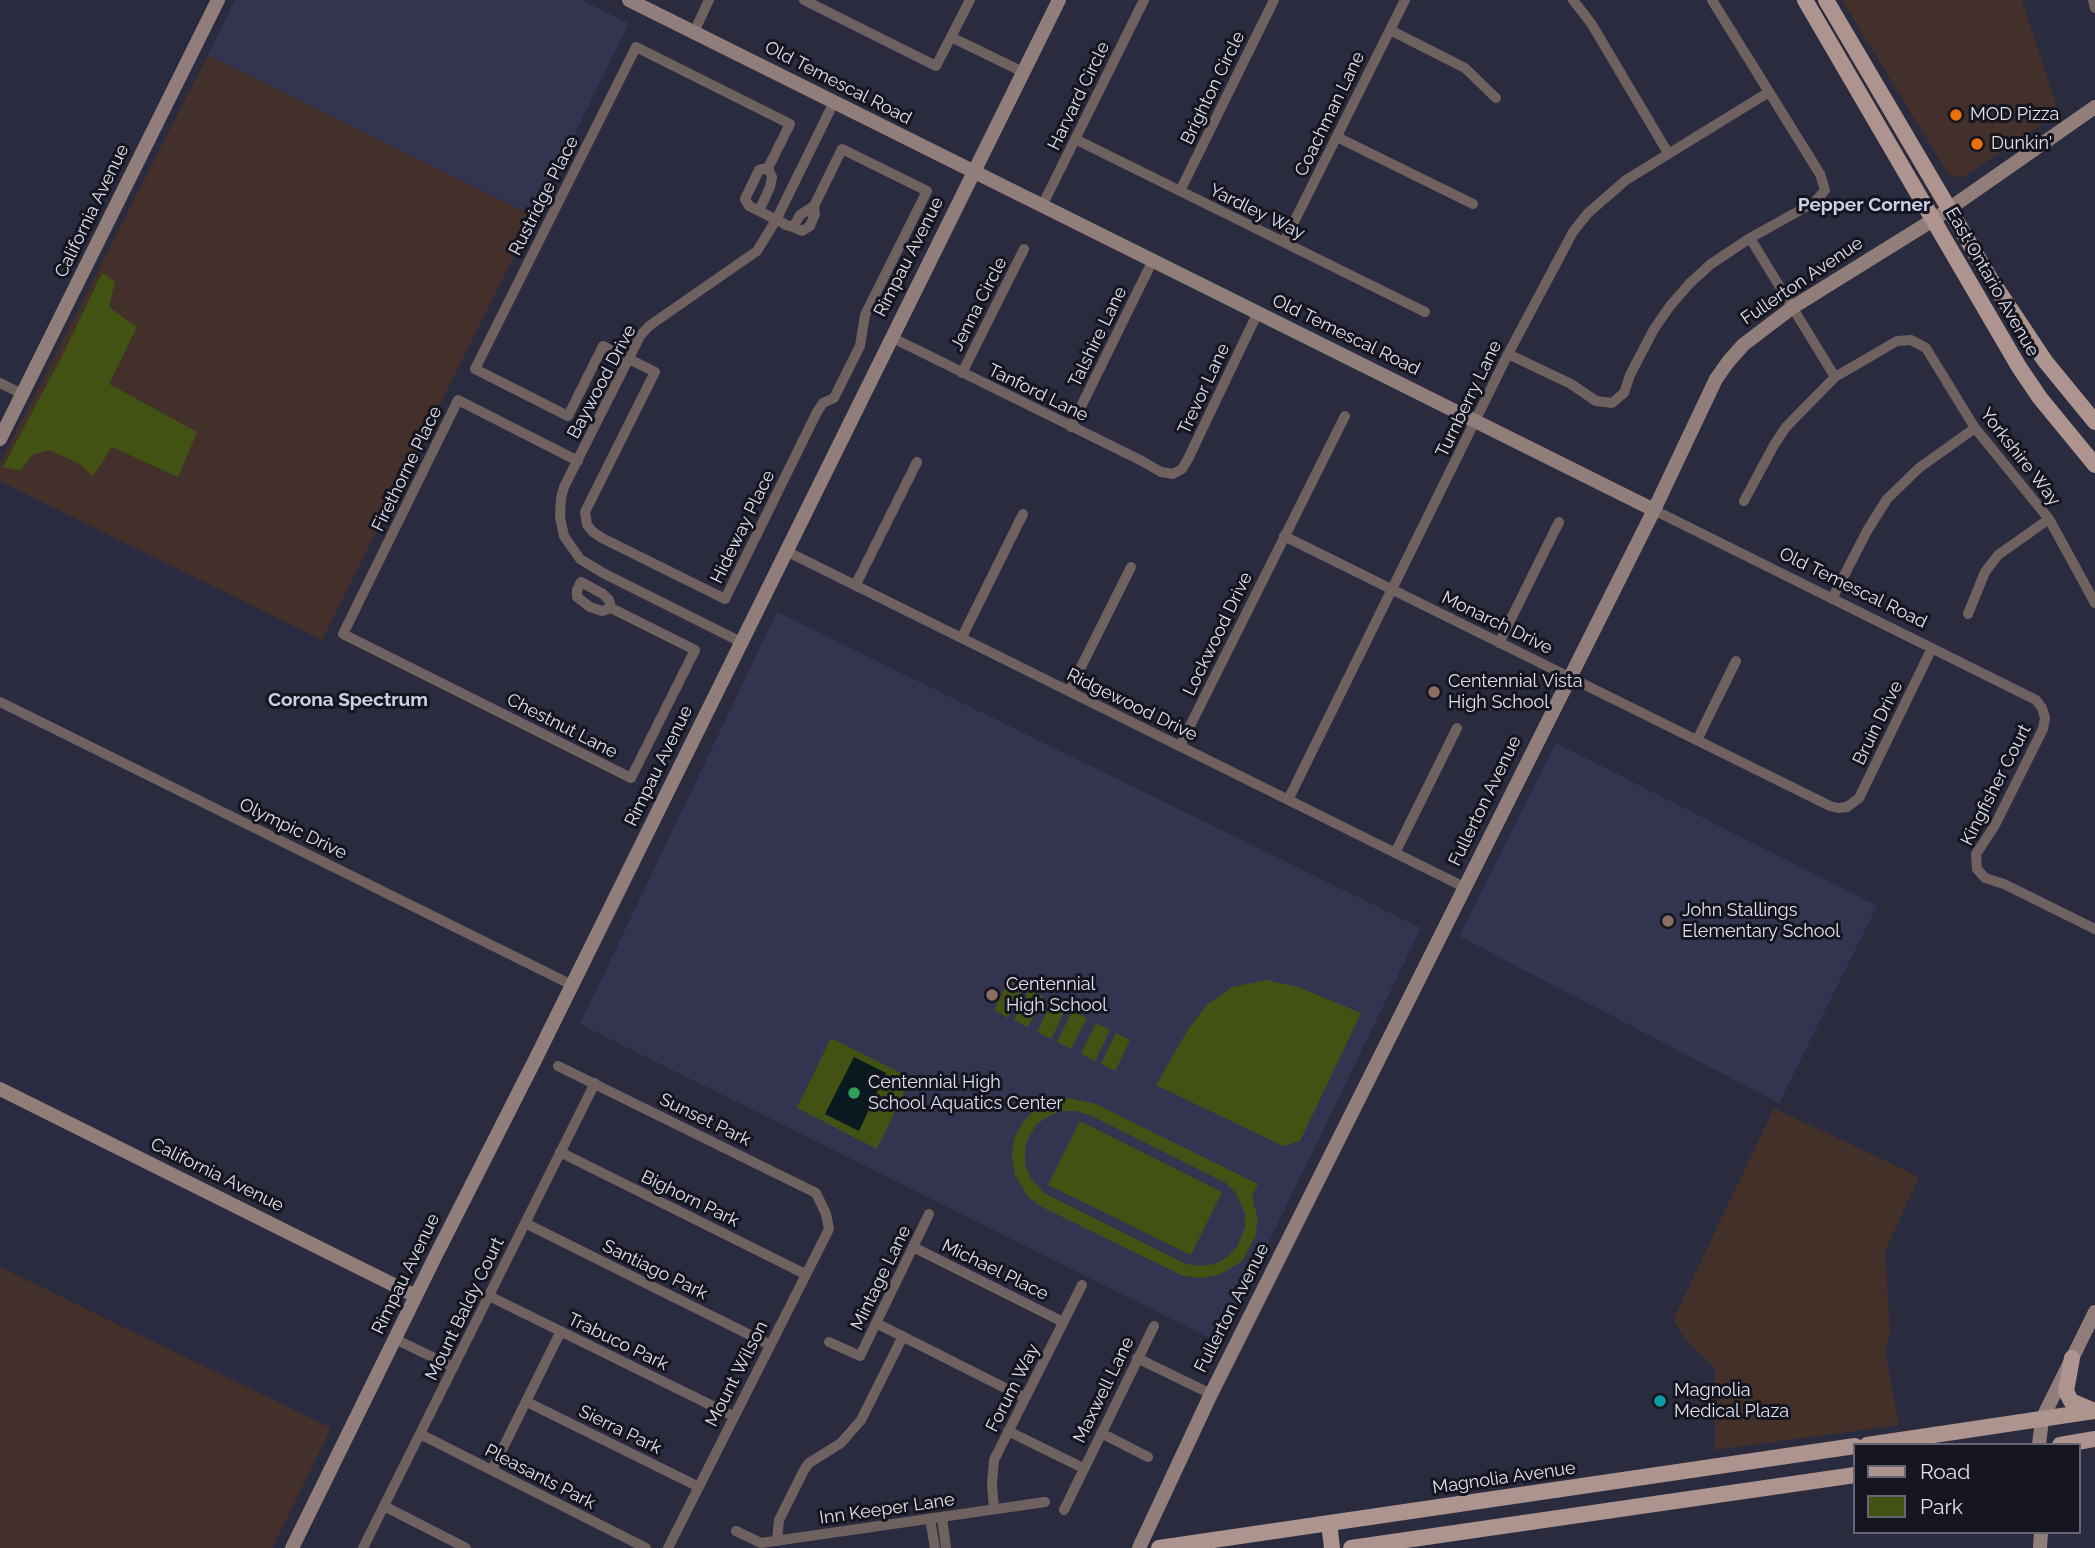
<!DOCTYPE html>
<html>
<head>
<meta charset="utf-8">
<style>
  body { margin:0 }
  #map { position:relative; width:2095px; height:1548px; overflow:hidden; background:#2a2b3f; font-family:Raleway,sans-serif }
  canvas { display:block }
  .legend { position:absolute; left:1853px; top:1443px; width:228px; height:91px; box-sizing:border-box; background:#14151e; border:2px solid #656671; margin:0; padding:9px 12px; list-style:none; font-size:21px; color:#dfe0ed }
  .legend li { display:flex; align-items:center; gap:14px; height:35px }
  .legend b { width:35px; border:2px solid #656671 }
</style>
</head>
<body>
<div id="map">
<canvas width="2095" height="1548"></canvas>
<ul class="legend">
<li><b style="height:9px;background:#ad948f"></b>Road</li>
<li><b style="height:19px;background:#425213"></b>Park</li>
</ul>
</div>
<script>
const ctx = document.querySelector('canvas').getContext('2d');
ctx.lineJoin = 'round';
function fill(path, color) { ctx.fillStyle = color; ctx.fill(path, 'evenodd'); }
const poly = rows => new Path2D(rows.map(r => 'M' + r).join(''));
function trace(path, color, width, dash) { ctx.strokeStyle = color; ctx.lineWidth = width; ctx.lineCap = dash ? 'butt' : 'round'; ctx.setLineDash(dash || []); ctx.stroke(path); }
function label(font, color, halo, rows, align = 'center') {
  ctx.font = font + ' Raleway,sans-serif'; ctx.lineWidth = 6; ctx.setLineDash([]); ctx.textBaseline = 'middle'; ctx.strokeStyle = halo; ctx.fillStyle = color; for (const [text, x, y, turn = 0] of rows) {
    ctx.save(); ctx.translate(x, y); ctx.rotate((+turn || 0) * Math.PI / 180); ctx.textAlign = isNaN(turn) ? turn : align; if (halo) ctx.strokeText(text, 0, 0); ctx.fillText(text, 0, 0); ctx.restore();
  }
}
fill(poly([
  [1842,0,2022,0,2059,113,1962,178,1949,175],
  [208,55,534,216,322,640,0,481,0,463],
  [0,1267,331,1428,272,1548,0,1548]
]), '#43302a');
fill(poly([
  [235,0,581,0,629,24,534,216,208,55],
  [777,612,1421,928,1220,1343,580,1024],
  [1556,743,1877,906,1779,1103,1459,936]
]), '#33344f');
fill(poly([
  [1774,1108,1919,1177,1885,1251,1890,1333,1885,1351,1899,1425,1715,1450,1715,1368,1687,1341,1673,1320]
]), '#433029');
fill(poly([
  [102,273,115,281,109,307,137,327,109,384,197,432,178,477,112,447,93,476,80,464,49,450,32,455,20,471,3,467,63,354],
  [1009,980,1023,987,1008,1018,994,1010],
  [1267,980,1298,987,1361,1013,1300,1141,1283,1146,1156,1085,1189,1028,1207,1005,1232,987],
  [1029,990,1043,997,1028,1027,1014,1020],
  [1052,1001,1066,1008,1051,1039,1037,1032],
  [1072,1011,1087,1018,1071,1049,1057,1042],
  [1096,1023,1110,1030,1095,1061,1081,1054],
  [1116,1033,1130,1040,1115,1071,1101,1064],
  [831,1038,911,1078,877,1149,797,1108],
  [1069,1098,1096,1104,1258,1184,1252,1196,1258,1219,1255,1237,1242,1261,1219,1275,1201,1278,1183,1276,1044,1208,1029,1198,1015,1175,1012,1157,1014,1139,1023,1122,1035,1109,1051,1101],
  [1062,1111,1077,1111,1090,1115,1226,1183,1236,1193,1245,1213,1245,1227,1237,1247,1227,1257,1215,1264,1200,1266,1186,1264,1044,1193,1030,1177,1025,1164,1025,1149,1029,1136,1037,1124,1049,1116],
  [1080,1121,1222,1192,1191,1255,1048,1185]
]), '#425213');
fill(poly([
  [854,1057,886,1073,859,1131,825,1114]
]), '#08191f');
trace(poly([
  [804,0,936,66,970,0],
  [1573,0,1591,23,1668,153],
  [2093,0,2095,8],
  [1390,30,1465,68,1496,98],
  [694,32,709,0],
  [951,37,1023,72],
  [1337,137,1473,204],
  [1075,139,1425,312],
  [768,168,790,124,636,47,475,369,568,416,603,346,655,372,585,512,587,525,593,532,602,538,725,599,817,412,823,403,834,398,860,346,865,315,927,191,842,149,814,206],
  [1180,191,1274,0],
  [1042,206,1144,0],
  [759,211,770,187,772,177,768,168,759,170,745,199,749,206,783,223,786,225,793,227,802,231,810,226,815,214,814,206,800,215,793,227],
  [1750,238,1835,377],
  [1284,242,1405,0],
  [891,337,1142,461,1161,472,1173,474,1182,469,1188,459,1258,312],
  [1508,354,1571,384,1596,401,1612,403,1624,393,1630,375,1654,329,1670,306,1690,283,1711,264,1750,238,1815,202,1825,190,1820,174,1712,0],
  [962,373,1024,249],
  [0,383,22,394],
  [1071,427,1153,260],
  [578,461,458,400,343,634,631,778,695,650,611,608,602,611,590,607,577,597,577,590,581,582,603,594,609,600,611,608],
  [1744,501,1774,445,1786,427,1835,377,1897,341,1911,340,1926,348,1975,428,2049,519,2095,603],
  [1654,510,2036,700,2042,708,2045,718,2043,729,1995,825,1976,854,1977,869,1985,878,2004,884,2095,929],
  [1284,536,1830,806,1838,808,1847,807,1859,798,1932,648],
  [786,551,1464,887],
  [856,584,917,462],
  [1832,599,1867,531,1887,499,1919,468,1975,428],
  [1968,614,1985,572,1998,555,2049,519],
  [962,637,1023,514],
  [741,642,603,573,580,559,564,536,560,517,561,498,564,487,640,336,649,326,757,251,776,220,834,102],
  [1499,643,1559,522],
  [1069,691,1131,567],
  [0,702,572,985],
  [1697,740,1736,661],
  [1180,746,1345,416],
  [1288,800,1508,354,1573,232,1588,213,1626,180,1769,92],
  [1395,853,1457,728],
  [558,1066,816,1193,826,1214,829,1229,668,1548],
  [560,1152,805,1274],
  [525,1223,770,1345],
  [913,1247,1063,1322],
  [489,1296,733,1416],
  [876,1323,1025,1398],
  [395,1339,453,1367],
  [829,1342,860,1356,929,1214],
  [1137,1358,1211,1394],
  [527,1402,699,1487],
  [1008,1431,1083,1468],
  [1101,1433,1148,1457],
  [420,1434,646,1548],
  [492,1470,561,1331],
  [384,1506,466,1548],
  [994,1509,992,1484,994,1460,1082,1285],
  [1064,1510,1154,1326],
  [942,1517,946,1548],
  [930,1519,935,1548],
  [736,1531,761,1543,1045,1502],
  [777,1541,779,1520,804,1470,809,1463,841,1443,861,1420,903,1336],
  [363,1548,595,1083]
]), '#6e615f', 10);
trace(poly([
  [629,0,1654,510],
  [0,439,218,0],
  [0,1089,416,1296],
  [2039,1445,2042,1419,2095,1312],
  [292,1548,435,1257,536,1058,1059,0],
  [1139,1548,1211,1394,1654,510,1716,379,1728,362,1743,345,1793,307,1933,220,2095,107],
  [2040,1548,2041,1532]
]), '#917e7a', 14);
trace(poly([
  [1805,0,2019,367,2040,398,2095,465],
  [1826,0,1991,280,2045,361,2095,422],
  [2072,1358,2066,1391,2071,1401,2092,1410],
  [1867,1445,2095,1411],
  [2060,1445,2095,1439],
  [1329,1523,1332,1548],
  [1159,1548,1855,1446],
  [1351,1548,1855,1475]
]), '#ad948f', 16);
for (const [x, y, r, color] of [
  [1956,115,7,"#e8710a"],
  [1977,144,7,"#e8710a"],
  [1434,692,7,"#8d6e63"],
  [1668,921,7,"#8d6e63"],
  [992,995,7,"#8d6e63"],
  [854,1093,7,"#2e9e5b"],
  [1660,1401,7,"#0f9aa8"]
]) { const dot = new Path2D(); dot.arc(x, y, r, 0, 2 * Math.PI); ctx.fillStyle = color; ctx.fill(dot); trace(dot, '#14151e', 2.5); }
label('18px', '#dfe0ed', '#14151e', [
  ["Old Temescal Road",838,83,27],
  ["Brighton Circle",1213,88,-64],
  ["Harvard Circle",1079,96,-64],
  ["Coachman Lane",1330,114,-64],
  ["Rustridge Place",544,196,-63],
  ["California Avenue",92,211,-64],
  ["Yardley Way",1257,212,26],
  ["Rimpau Avenue",909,257,-63],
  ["Fullerton Avenue",1802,281,-34],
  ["East Ontario Avenue",1992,282,60],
  ["Jenna Circle",979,304,-63],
  ["Old Temescal Road",1346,335,26],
  ["Talshire Lane",1098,337,-64],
  ["Baywood Drive",602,382,-62],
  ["Trevor Lane",1204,389,-65],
  ["Tanford Lane",1038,393,26],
  ["Turnberry Lane",1469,399,-64],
  ["Yorkshire Way",2020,457,52],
  ["Firethorne Place",407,469,-64],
  ["Hideway Place",743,527,-64],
  ["Old Temescal Road",1853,588,26],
  ["Monarch Drive",1497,623,26],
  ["Lockwood Drive",1218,634,-64],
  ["Ridgewood Drive",1132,705,26],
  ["Bruin Drive",1878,723,-64],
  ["Chestnut Lane",562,726,27],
  ["Rimpau Avenue",659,766,-64],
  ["Kingfisher Court",1996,785,-63],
  ["Fullerton Avenue",1485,801,-64],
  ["Olympic Drive",293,829,26],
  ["Sunset Park",705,1120,26],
  ["California Avenue",217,1175,26],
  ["Bighorn Park",690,1199,26],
  ["Santiago Park",655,1270,26],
  ["Michael Place",995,1270,26],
  ["Rimpau Avenue",406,1274,-64],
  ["Mintage Lane",881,1278,-64],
  ["Fullerton Avenue",1232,1308,-63],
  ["Mount Baldy Court",465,1309,-64],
  ["Trabuco Park",618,1342,26],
  ["Mount Wilson",737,1374,-63],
  ["Forum Way",1013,1388,-63],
  ["Maxwell Lane",1104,1390,-64],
  ["Sierra Park",620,1430,26],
  ["Pleasants Park",540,1477,27],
  ["Magnolia Avenue",1504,1478,-8],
  ["Inn Keeper Lane",887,1509,-8]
]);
label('18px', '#dfe0ed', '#14151e', [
  ["MOD Pizza",1970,115],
  ["Dunkin'",1991,144],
  ["Centennial Vista",1448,682],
  ["High School",1448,703],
  ["John Stallings",1682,911],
  ["Elementary School",1682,932],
  ["Centennial",1006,985],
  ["High School",1006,1006],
  ["Centennial High",868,1083],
  ["School Aquatics Center",868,1104],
  ["Magnolia",1674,1391],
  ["Medical Plaza",1674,1412]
], 'left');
label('bold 19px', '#cdcfe9', '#14151e', [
  ["Pepper Corner",1864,205],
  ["Corona Spectrum",348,700]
]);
</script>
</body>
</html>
